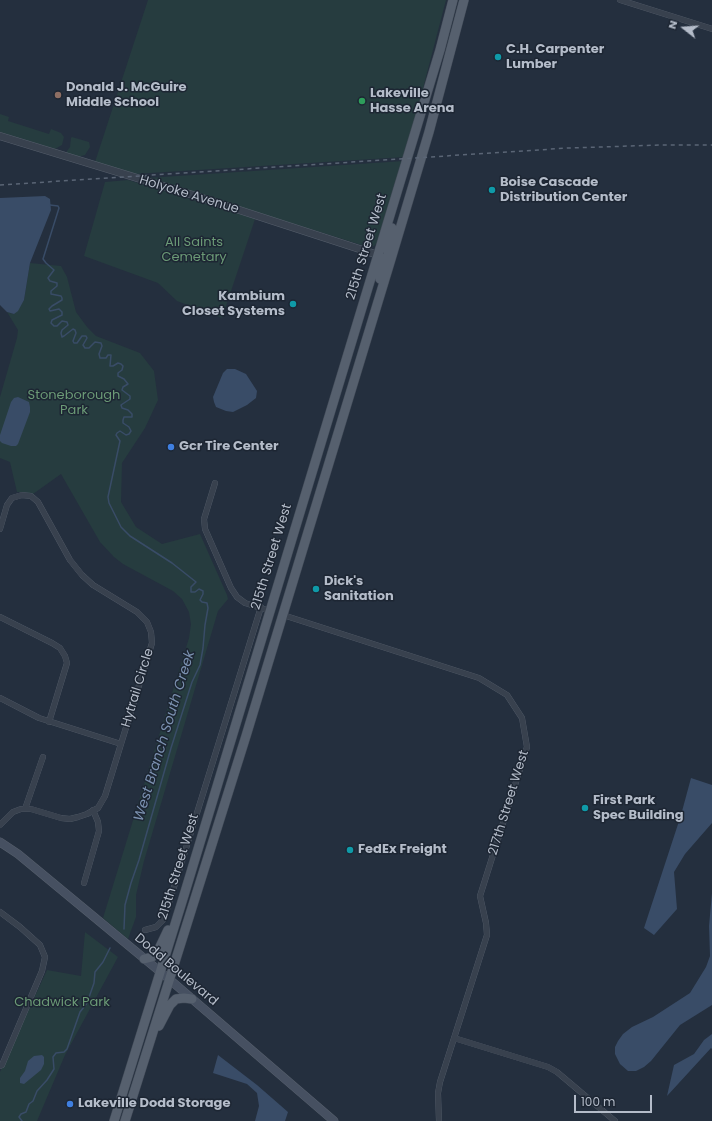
<!DOCTYPE html>
<html>
<head>
<meta charset="utf-8">
<style>
  body { margin:0 }
  #map { position:relative; width:712px; height:1121px; overflow:hidden; background:#242f3e; font-family:Poppins,sans-serif }
  canvas { display:block }
  .north { position:absolute; left:664px; top:8px; width:40px; height:40px; -webkit-text-stroke:3px #1d2633; paint-order:stroke; rotate:287deg; font-size:11px; font-weight:700; line-height:16px; text-align:center; color:#b4bcc9 }
  .north::after { content:''; display:block; margin:auto; width:14px; height:18px; background:#b4bcc9; clip-path:polygon(50% 0,100% 100%,50% 72%,0 100%) }
  .scale { position:absolute; left:574px; top:1095px; width:78px; height:18px; box-sizing:border-box; border:2px solid #b4bcc9; border-top:0; padding-left:5px; font-size:12px; line-height:14px; white-space:nowrap; color:#b4bcc9; -webkit-text-stroke:3px #1d2633; paint-order:stroke }
</style>
</head>
<body>
<div id="map">
<canvas width="712" height="1121"></canvas>
<div class="north">N</div>
<div class="scale">100 m</div>
</div>
<script>
const ctx = document.querySelector('canvas').getContext('2d');
ctx.lineJoin = 'round';
function fill(path, color) { ctx.fillStyle = color; ctx.fill(path, 'evenodd'); }
const poly = rows => new Path2D(rows.map(r => 'M' + r).join(''));
function trace(path, color, width, dash) { ctx.strokeStyle = color; ctx.lineWidth = width; ctx.lineCap = dash ? 'butt' : 'round'; ctx.setLineDash(dash || []); ctx.stroke(path); }
function label(font, color, halo, rows, align = 'center') {
  ctx.font = font + ' Poppins,sans-serif'; ctx.lineWidth = 3; ctx.setLineDash([]); ctx.textBaseline = 'middle'; ctx.strokeStyle = halo; ctx.fillStyle = color; for (const [text, x, y, turn = 0] of rows) {
    ctx.save(); ctx.translate(x, y); ctx.rotate((+turn || 0) * Math.PI / 180); ctx.textAlign = isNaN(turn) ? turn : align; if (halo) ctx.strokeText(text, 0, 0); ctx.fillText(text, 0, 0); ctx.restore();
  }
}
fill(poly([
  [148,0,446,0,405,157,134,174,95,162],
  [0,114,9,117,8,121,49,134,51,129,61,133,64,137,62,145,55,149,0,132],
  [72,137,89,142,90,147,85,155,78,157,67,153,67,151,70,147,71,138],
  [404,161,394,186,378,242,374,246,368,247,147,178],
  [128,180,255,219,222,318,177,301,158,283,84,256,105,182],
  [30,263,61,266,67,277,76,312,87,327,96,336,140,353,154,371,158,400,145,428,122,463,121,502,136,527,162,544,200,534,227,595,228,599,218,611,144,861,136,895,136,917,128,939,103,918,189,638,191,624,189,612,182,599,173,591,123,564,114,557,100,542,61,474,33,494,24,492,17,492,10,462,0,458,0,397,17,338,18,330,7,312,14,314,24,300],
  [85,932,118,957,65,1055,37,1121,0,1121,0,1072,47,970,81,976]
]), '#263c3f');
fill(poly([
  [45,196,50,199,51,210,30,263,24,300,18,311,14,314,7,312,0,305,0,198],
  [227,369,235,369,246,374,257,391,256,398,247,405,233,412,226,411,216,407,214,402,213,397,223,373],
  [18,397,29,402,30,407,30,412,18,444,16,446,11,446,2,443,0,441,0,435,11,402,14,398],
  [691,778,712,785,712,823,685,854,674,872,677,909,654,935,644,928,681,815],
  [712,893,712,1005,680,1025,651,1061,644,1067,636,1071,628,1071,620,1064,615,1054,615,1047,618,1041,623,1034,632,1027,653,1017,690,993,706,967,710,956,709,926],
  [712,1034,712,1049,711,1048,667,1096,674,1065,694,1054,704,1040],
  [42,1055,44,1057,44,1064,41,1070,24,1084,20,1083,20,1078,25,1071,28,1061,34,1056],
  [218,1055,257,1085,288,1112,285,1121,255,1121,259,1106,257,1093,247,1084,213,1073]
]), '#394c67');
trace(poly([
  [50,205,58,206,59,208,43,259,46,263,54,270,48,278,50,281,57,283,57,286,51,291,51,294,61,296,62,298,62,300,52,306,49,309,50,311,59,309,62,312,62,315,52,320,51,323,54,326,57,326,62,321,67,322,68,325,62,330,61,333,62,337,64,336,73,329,75,330,76,333,73,341,74,343,77,343,82,336,86,336,87,338,83,345,85,348,89,348,95,342,101,343,102,346,99,354,100,358,106,358,108,355,111,355,110,366,113,366,118,363,121,364,123,366,122,370,118,373,118,376,124,379,128,384,123,387,122,390,130,396,130,399,121,405,122,408,128,410,132,414,132,417,124,417,123,420,123,423,129,427,131,431,129,434,126,435,120,431,117,433,116,435,120,441,108,497,109,503,121,527,130,536,172,563,196,582,191,587,191,592,195,592,199,589,203,591,203,594,200,600,202,602,207,603,208,608,205,625,203,648,200,665,192,682,171,748,139,860,131,883,125,905,124,929],
  [22,1121,19,1117,21,1114,26,1112,29,1104,33,1101,37,1091,47,1080,54,1069,53,1057,56,1053,64,1052,67,1049,80,1012,87,1003,94,983,95,972,103,962,110,948]
]), '#394c67', 1.5);
const minor = poly([
  [620,0,712,29],
  [215,483,204,519,205,529,231,588,237,597,245,603,270,611],
  [0,529,7,505,12,498,22,495,31,496,38,502,70,560,82,575,93,585,137,612,147,622,151,632,152,643,105,796,98,808,87,814,78,817,70,819,61,818,31,809,21,809,13,812,0,825],
  [283,615,479,678,507,695,522,718,527,747,480,896,486,923,487,935,440,1082,438,1093,439,1121],
  [0,617,52,643,60,648,65,656,67,663,49,722],
  [0,698,39,718,121,744],
  [25,809,43,757],
  [84,883,99,831,98,822,93,810],
  [0,912,20,927,40,945,45,957,42,971,2,1065,0,1066],
  [145,930,156,927,164,919,261,607],
  [454,1038,548,1067,557,1072,615,1121]
]);
const tertiary = poly([
  [0,136,196,196,378,255]
]);
const secondary = poly([
  [0,842,18,854,169,979,334,1121]
]);
const primary = poly([
  [378,255,382,258,383,263,380,279],
  [391,259,388,252,392,228],
  [144,959,152,957,157,953,168,930],
  [159,1026,170,1005,176,999,184,998,192,999],
  [114,1121,185,892,407,159,440,50,453,0],
  [125,1121,246,736,391,259,429,132,464,0]
]);
trace(minor, '#565f6c', 6);
trace(tertiary, '#565f6c', 8);
trace(secondary, '#565f6c', 9);
trace(primary, '#414a57', 10);
trace(minor, '#38414e', 5.5);
trace(tertiary, '#38414e', 7);
trace(secondary, '#465061', 8);
trace(primary, '#56606e', 9);
trace(poly([
  [0,185,568,148,662,145,712,145]
]), '#5a6575', 1.5, [4, 4]);
for (const [x, y, r, color] of [
  [498,57,4,"#0f9aa8"],
  [58,95,4,"#8d6e63"],
  [362,101,4,"#2e9e5b"],
  [492,190,4,"#0f9aa8"],
  [293,304,4,"#0f9aa8"],
  [171,447,4,"#3f7fe0"],
  [316,589,4,"#0f9aa8"],
  [585,808,4,"#0f9aa8"],
  [350,850,4,"#0f9aa8"],
  [70,1104,4,"#3f7fe0"]
]) { const dot = new Path2D(); dot.arc(x, y, r, 0, 2 * Math.PI); ctx.fillStyle = color; ctx.fill(dot); trace(dot, '#1d2633', 1.5); }
label('bold 13px', '#b4bcc9', '#1d2633', [
  ["C.H. Carpenter",506,50],
  ["Lumber",506,65],
  ["Donald J. McGuire",66,88],
  ["Middle School",66,103],
  ["Lakeville",370,94],
  ["Hasse Arena",370,109],
  ["Boise Cascade",500,183],
  ["Distribution Center",500,198],
  ["Kambium",285,297,"right"],
  ["Closet Systems",285,312,"right"],
  ["Gcr Tire Center",179,447],
  ["Dick's",324,582],
  ["Sanitation",324,597],
  ["First Park",593,801],
  ["Spec Building",593,816],
  ["FedEx Freight",358,850],
  ["Lakeville Dodd Storage",78,1104]
], 'left');
label('13px', '#b4bcc9', '#1d2633', [
  ["Holyoke Avenue",189,195,17],
  ["215th Street West",367,247,-73],
  ["215th Street West",272,557,-73],
  ["Hytrail Circle",138,688,-73],
  ["217th Street West",509,803,-73],
  ["215th Street West",179,867,-73],
  ["Dodd Boulevard",176,970,40]
]);
label('13px', '#6b9a76', '#1d2633', [
  ["All Saints",194,243],
  ["Cemetary",194,258],
  ["Stoneborough",74,396],
  ["Park",74,411],
  ["Chadwick Park",62,1003]
]);
label('italic 14px', '#7c92b1', '#1d2633', [
  ["West Branch South Creek",165,736,-73]
]);
</script>
</body>
</html>
